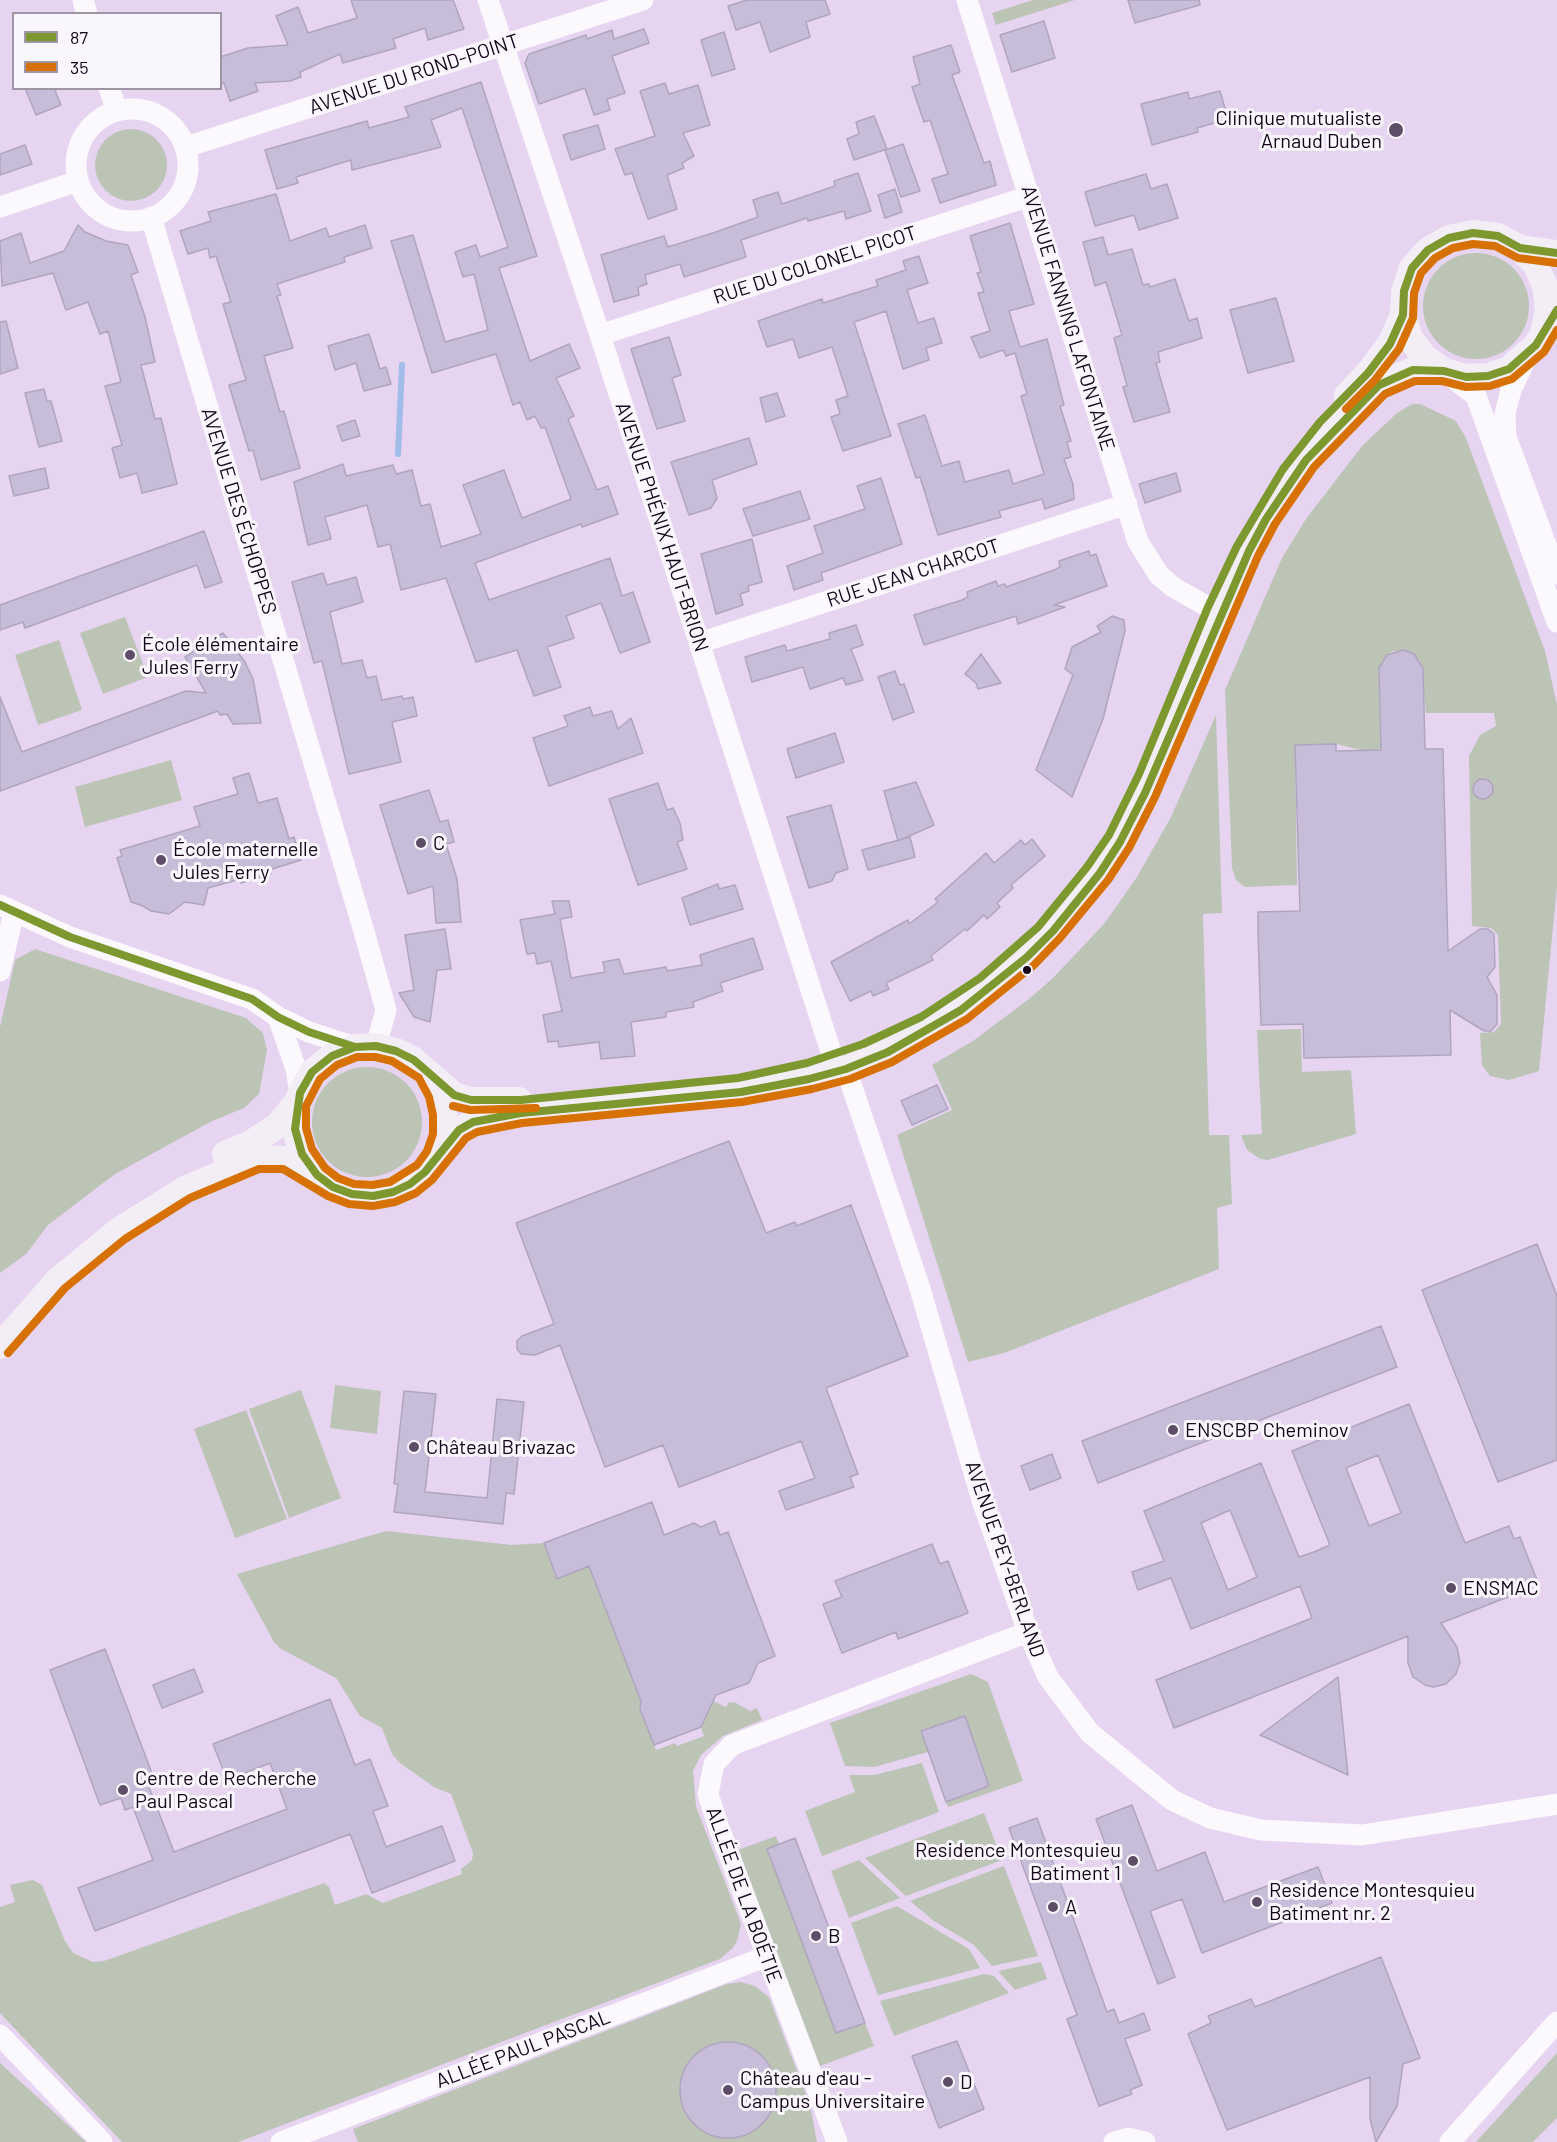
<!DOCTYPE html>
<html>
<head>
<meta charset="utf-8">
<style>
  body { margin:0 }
  #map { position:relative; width:1557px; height:2142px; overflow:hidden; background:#e6d4f1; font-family:Barlow,sans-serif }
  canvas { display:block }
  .legend { position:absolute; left:12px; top:12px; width:210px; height:78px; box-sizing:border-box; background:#faf6fd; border:2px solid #9e96a3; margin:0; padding:8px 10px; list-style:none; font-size:18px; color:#14051b }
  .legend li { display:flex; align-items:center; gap:12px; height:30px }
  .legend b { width:30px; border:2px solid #9e96a3 }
</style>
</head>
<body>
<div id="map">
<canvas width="1557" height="2142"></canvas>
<ul class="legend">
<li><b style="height:8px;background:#7c982e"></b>87</li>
<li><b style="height:8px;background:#d87103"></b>35</li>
</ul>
</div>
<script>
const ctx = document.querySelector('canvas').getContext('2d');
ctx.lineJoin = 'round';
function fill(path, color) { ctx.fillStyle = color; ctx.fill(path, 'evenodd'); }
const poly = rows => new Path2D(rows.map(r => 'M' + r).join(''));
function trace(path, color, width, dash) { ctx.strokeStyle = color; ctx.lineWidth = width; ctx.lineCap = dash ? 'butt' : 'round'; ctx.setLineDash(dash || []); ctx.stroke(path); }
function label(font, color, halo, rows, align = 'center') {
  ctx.font = font + ' Barlow,sans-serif'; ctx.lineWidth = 6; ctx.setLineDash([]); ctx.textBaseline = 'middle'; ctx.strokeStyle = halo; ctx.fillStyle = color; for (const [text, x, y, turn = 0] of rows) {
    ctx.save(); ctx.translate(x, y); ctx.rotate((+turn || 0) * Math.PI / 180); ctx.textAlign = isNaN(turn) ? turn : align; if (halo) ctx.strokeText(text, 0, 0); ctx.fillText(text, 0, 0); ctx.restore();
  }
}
fill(poly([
  [1033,0,1075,0,996,25,992,13],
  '95 165a36 36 0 1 1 72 0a36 36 0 1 1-72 0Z',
  '1423 306a53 53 0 1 1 106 0a53 53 0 1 1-106 0Z',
  [1412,404,1420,404,1456,421,1466,438,1545,651,1557,705,1557,886,1539,1071,1509,1080,1490,1076,1482,1065,1480,1033,1494,1032,1501,1024,1498,935,1491,928,1472,926,1469,756,1480,735,1496,726,1494,713,1426,713,1420,661,1408,651,1393,651,1387,655,1379,668,1381,750,1365,751,1336,744,1295,745,1297,885,1245,887,1236,880,1232,868,1225,690,1282,558,1306,519,1362,446,1397,413],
  [125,617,148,677,103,694,80,633],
  [59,640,82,710,38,725,15,655],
  [1216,715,1222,913,1203,914,1209,1135,1229,1135,1232,1204,1217,1208,1219,1269,1004,1353,968,1362,897,1135,952,1110,932,1065,973,1041,1029,999,1053,978,1104,924,1137,877,1171,817],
  [171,760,182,800,85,827,75,787],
  [35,949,246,1018,263,1033,267,1050,259,1094,244,1108,212,1121,115,1174,48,1225,26,1254,0,1273,0,1027,15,960],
  [1301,1029,1302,1072,1351,1070,1356,1134,1268,1160,1260,1159,1247,1150,1241,1135,1262,1134,1257,1030],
  '312 1122a55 55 0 1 1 110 0a55 55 0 1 1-110 0Z',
  [335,1385,381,1391,377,1434,330,1428],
  [301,1390,341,1498,289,1518,249,1409],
  [246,1410,287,1519,235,1538,194,1429],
  [386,1531,512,1545,544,1543,557,1578,588,1562,642,1699,641,1705,652,1712,643,1716,656,1750,675,1743,677,1746,704,1736,701,1727,713,1701,726,1707,729,1702,736,1703,750,1711,757,1708,762,1720,723,1736,701,1755,693,1771,696,1806,741,1924,737,1941,733,1948,720,1959,238,2142,122,2142,0,2013,0,1907,15,1902,10,1885,33,1880,42,1885,65,1941,73,1953,93,1962,104,1961,324,1883,329,1887,335,1905,366,1894,383,1903,462,1874,461,1869,472,1860,473,1853,451,1794,434,1787,400,1763,392,1754,382,1728,360,1716,336,1678,281,1649,274,1642,237,1574],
  [971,1674,988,1682,1023,1781,948,1807,946,1802,989,1786,965,1716,921,1731,928,1752,874,1767,845,1766,830,1723],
  [922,1763,939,1812,822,1856,805,1811,855,1792,849,1775,874,1775],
  [984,1813,1002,1860,906,1896,865,1858],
  [776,1836,779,1844,767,1849,836,2033,865,2023,874,2046,820,2066,738,1850],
  [859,1860,900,1898,849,1918,831,1871],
  [1004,1866,1038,1956,992,1966,974,1945,934,1921,910,1901],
  [897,1906,969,1949,980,1968,878,1995,851,1923],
  [1041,1962,1047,1979,1015,1990,998,1971],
  [984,1974,994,1976,1009,1993,894,2036,880,2001],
  [741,1982,755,1986,769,1997,810,2105,817,2142,358,2142,353,2129,727,1984],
  [1557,2053,1557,2118,1533,2142,1476,2142],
  [0,2063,45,2104,86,2142,0,2142]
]), '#bcc4b6');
trace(poly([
  [398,454,402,365]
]), '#a2bce9', 6);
const building = poly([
  [351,0,453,0,464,29,428,40,425,28,393,39,396,48,343,63,340,54,300,72,301,77,290,81,255,83,258,91,230,101,224,83,220,84,220,57,248,48,288,45,276,16,298,7,308,33,357,18,351,0],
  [747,0,825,0,830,14,806,22,810,37,770,52,760,22,736,30,728,6,747,0],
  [1128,0,1199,0,1200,5,1135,23,1128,0],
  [1044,21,1055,58,1012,72,1000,35,1044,21],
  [644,29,649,43,612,56,625,93,607,99,610,110,594,115,585,88,539,104,525,63,529,54,586,35,587,39,612,30,614,39,644,29],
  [724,32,735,69,712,76,701,40,724,32],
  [951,45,960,72,952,75,984,163,990,161,996,185,940,203,932,179,948,174,930,120,924,122,912,87,920,84,913,57,951,45],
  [481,82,537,256,499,268,530,361,569,344,580,368,556,378,574,416,568,419,597,490,608,486,618,514,582,527,581,524,475,563,489,600,610,558,622,596,633,592,650,642,620,653,601,603,566,616,574,638,547,647,561,687,534,696,517,650,476,662,446,578,401,590,390,544,378,547,367,505,325,517,331,539,308,545,294,482,343,464,346,476,393,465,396,474,412,470,421,506,430,504,441,547,481,534,463,485,504,470,522,518,571,499,545,427,541,428,535,416,527,420,520,402,513,405,496,354,432,373,391,241,413,235,445,342,488,330,474,274,463,277,455,252,476,245,480,257,508,247,462,108,431,120,441,147,352,170,351,160,296,177,298,183,277,189,265,150,367,121,369,128,409,117,405,107,481,82],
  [665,83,669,94,698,85,710,125,683,133,694,156,682,163,684,168,667,175,677,209,648,219,632,173,625,175,615,149,655,136,640,91,665,83],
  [25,88,54,88,61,105,36,115,25,88],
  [1220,91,1228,119,1197,128,1198,132,1152,145,1141,104,1188,92,1189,99,1220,91],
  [874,116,887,149,854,160,847,139,859,134,856,122,874,116],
  [598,125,605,149,571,160,563,135,598,125],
  [903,144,920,191,901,197,885,150,903,144],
  [25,145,32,164,0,175,0,154,25,145],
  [858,173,871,211,846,219,844,211,808,221,807,218,741,240,746,257,684,277,680,264,645,275,647,284,638,287,639,295,614,302,601,255,664,236,668,247,713,233,758,217,753,200,778,192,782,204,835,186,834,181,858,173],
  [1146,174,1151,189,1167,184,1178,218,1139,230,1134,215,1095,226,1085,192,1146,174],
  [895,189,902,212,885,218,878,195,895,189],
  [276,194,290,241,326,228,329,237,365,225,372,248,344,257,345,262,277,284,281,295,277,296,293,348,264,356,280,412,284,411,300,468,261,480,253,450,249,451,229,385,246,380,223,304,231,302,216,256,210,258,208,248,188,254,180,231,211,221,208,212,276,194],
  [1010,223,1034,304,1009,311,1020,347,1047,339,1064,405,1060,406,1071,441,1067,442,1071,457,1064,459,1073,484,1074,499,1045,509,1042,499,999,511,1001,517,938,535,920,477,916,478,898,424,925,415,942,466,959,461,965,482,1009,470,1013,484,1044,474,1021,396,1027,394,1015,353,1006,356,1003,350,980,358,971,337,990,331,978,293,984,292,977,273,981,272,970,236,1010,223],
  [78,225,85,232,106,241,128,245,138,272,131,275,145,317,155,362,141,365,155,419,161,418,177,484,142,493,137,473,120,478,112,448,122,445,105,386,121,382,108,331,100,334,88,302,66,310,53,273,2,286,0,241,21,233,30,263,64,251,78,225],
  [1103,237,1108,255,1132,249,1143,285,1149,284,1150,287,1175,279,1189,321,1197,318,1202,338,1158,352,1160,362,1156,363,1170,412,1134,422,1123,387,1127,386,1114,338,1122,335,1106,282,1095,286,1083,242,1103,237],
  [919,256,928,283,907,290,918,323,934,318,942,343,926,348,929,360,903,369,886,311,854,322,891,436,843,451,831,417,840,414,836,400,848,396,832,347,799,358,793,339,767,347,758,321,822,299,823,303,878,286,876,280,906,270,903,261,919,256],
  [1276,298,1294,361,1248,373,1230,310,1276,298],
  [6,321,18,368,0,374,0,322,6,321],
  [369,334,380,369,386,367,391,384,364,391,356,363,335,370,328,346,369,334],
  [669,337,681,375,672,378,685,421,657,429,631,349,669,337],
  [44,389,47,401,51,401,62,441,39,447,25,393,44,389],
  [777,393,785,416,766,422,760,398,777,393],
  [355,420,360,436,342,441,337,426,355,420],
  [749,438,757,464,712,480,717,498,711,508,689,515,671,462,749,438],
  [45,468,49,488,14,496,9,476,45,468],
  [1176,473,1181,491,1145,503,1139,484,1176,473],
  [881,478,902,544,821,573,823,580,794,590,787,566,823,553,814,526,865,509,857,486,881,478],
  [800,491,810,519,753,536,743,509,800,491],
  [204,531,222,582,205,588,197,565,25,628,23,622,0,630,0,605,204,531],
  [752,539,762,582,748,586,749,591,740,594,743,605,716,614,701,554,752,539],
  [1089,551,1090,556,1096,554,1107,586,1054,605,1065,607,1018,624,1016,616,924,645,914,615,962,600,968,597,967,592,996,581,998,586,1005,584,1006,587,1054,570,1060,567,1059,561,1089,551],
  [323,573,327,585,356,577,363,602,330,612,342,664,362,660,367,678,376,676,382,700,402,696,403,699,413,697,417,716,392,722,401,762,349,774,322,661,314,663,292,582,323,573],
  [1112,616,1124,620,1125,631,1103,719,1072,797,1036,770,1073,675,1065,669,1072,647,1101,632,1097,626,1112,616],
  [856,625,863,645,851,649,863,680,846,685,843,678,810,689,803,667,752,682,745,657,785,645,787,651,830,639,829,633,856,625],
  [223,633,245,662,253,679,261,723,233,724,227,714,220,715,218,711,0,791,0,697,22,752,186,691,206,693,185,657,223,633],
  [1403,650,1414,654,1423,668,1425,749,1443,749,1448,951,1480,929,1488,929,1494,934,1495,967,1487,977,1497,995,1497,1024,1491,1031,1484,1031,1450,1010,1451,1055,1304,1058,1303,1024,1261,1025,1258,931,1258,912,1300,911,1295,745,1336,744,1336,751,1381,750,1379,668,1387,655,1403,650],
  [981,654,1001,683,978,689,976,683,965,674,981,654],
  [895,671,900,685,904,684,914,712,893,720,878,677,895,671],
  [590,707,593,716,612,711,618,729,631,718,643,753,549,786,533,738,568,726,564,716,590,707],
  [835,733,844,762,796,778,787,749,835,733],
  [249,773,258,803,277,798,289,839,294,837,301,860,269,870,271,874,241,883,240,879,208,888,204,905,185,902,169,914,151,911,143,906,131,902,117,858,122,856,120,850,200,826,194,807,238,794,233,778,249,773],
  '1473 789a10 10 0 1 1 20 0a10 10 0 1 1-20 0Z',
  [916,782,934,825,898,841,884,791,916,782],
  [658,783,667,810,673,808,680,823,683,840,677,842,687,869,638,885,609,799,658,783],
  [429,790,440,822,448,820,454,842,446,844,457,879,461,922,436,923,433,886,408,894,380,805,429,790],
  [831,805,848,869,836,873,832,881,809,888,787,817,831,805],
  [910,837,915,857,868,870,862,850,910,837],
  [1032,839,1045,856,1011,885,1013,888,997,903,1000,907,987,919,984,915,967,931,965,929,931,956,933,960,886,983,889,989,873,996,871,991,850,1001,831,962,908,920,909,924,938,902,935,899,986,853,994,863,1021,840,1025,845,1032,839],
  [718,884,719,889,735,885,743,909,690,925,682,898,718,884],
  [552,901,569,901,572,917,560,919,571,978,605,972,603,962,619,959,624,974,666,967,667,971,702,965,700,955,753,938,763,969,720,983,723,991,693,1002,694,1007,666,1012,666,1017,631,1022,635,1056,601,1059,599,1042,559,1047,558,1041,548,1042,543,1015,562,1011,551,961,537,964,535,953,527,954,520,920,555,914,552,901],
  [445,929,451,969,437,970,430,1022,414,1017,399,993,414,990,405,935,445,929],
  [937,1085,948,1109,912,1125,901,1101,937,1085],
  [729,1141,766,1233,795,1222,796,1226,851,1205,908,1356,826,1388,858,1474,850,1477,854,1487,786,1510,779,1491,815,1478,801,1441,679,1487,663,1445,605,1467,560,1345,535,1355,521,1354,517,1349,517,1341,522,1336,554,1324,516,1223,729,1141],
  [1537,1244,1557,1296,1557,1460,1498,1482,1422,1290,1537,1244],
  [1381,1326,1397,1367,1098,1483,1082,1441,1381,1326],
  [404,1391,436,1394,425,1492,487,1498,497,1399,524,1402,514,1494,506,1493,503,1524,394,1512,398,1484,394,1484,404,1391],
  [1409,1404,1465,1543,1509,1526,1514,1539,1520,1537,1539,1585,1441,1623,1457,1647,1460,1662,1456,1674,1446,1684,1433,1687,1425,1685,1413,1677,1408,1663,1408,1636,1174,1728,1156,1680,1312,1618,1300,1586,1191,1629,1171,1578,1138,1590,1132,1572,1164,1561,1144,1511,1261,1463,1299,1557,1314,1552,1330,1545,1292,1451,1409,1404],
  [1378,1455,1401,1513,1369,1526,1346,1468,1378,1455],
  [1230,1510,1257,1577,1228,1590,1201,1523,1230,1510],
  [1052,1454,1061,1478,1030,1490,1021,1466,1052,1454],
  [652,1502,664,1535,694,1523,701,1527,715,1521,720,1535,728,1532,775,1656,758,1663,749,1683,716,1695,701,1727,654,1745,640,1709,641,1701,589,1566,557,1579,544,1543,652,1502],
  [932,1544,940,1564,948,1561,968,1613,898,1639,896,1632,842,1653,823,1604,842,1597,835,1581,932,1544],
  [105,1649,156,1784,149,1787,174,1852,287,1809,270,1763,227,1780,213,1744,330,1699,355,1765,370,1759,388,1806,373,1811,386,1847,442,1826,455,1861,372,1893,350,1834,95,1931,78,1888,153,1860,133,1807,125,1810,121,1798,100,1805,50,1670,105,1649],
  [194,1669,203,1692,162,1708,153,1685,194,1669],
  [1338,1677,1348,1775,1260,1735,1338,1677],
  [965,1716,989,1786,946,1802,921,1731,965,1716],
  [1132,1805,1157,1871,1205,1852,1224,1902,1318,1867,1332,1903,1202,1953,1182,1899,1150,1911,1175,1977,1158,1984,1096,1819,1132,1805],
  [1037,1818,1107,2012,1114,2009,1119,2023,1144,2013,1150,2030,1125,2039,1142,2085,1130,2090,1132,2094,1099,2106,1067,2019,1077,2015,1009,1828,1037,1818],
  [795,1838,865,2023,836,2033,767,1849,795,1838],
  [1381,1957,1420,2058,1403,2064,1397,2106,1376,2142,1370,2119,1370,2077,1227,2130,1188,2034,1211,2023,1208,2016,1251,1999,1255,2007,1381,1957],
  [957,2041,984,2109,939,2128,912,2056,957,2041],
  '680 2090a48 48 0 1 1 96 0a48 48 0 1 1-96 0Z'
]);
fill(building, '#c8bdd8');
trace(building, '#b0a5bf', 1.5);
trace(poly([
  [83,0,87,14],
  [488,0,600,335,832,1055],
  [967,0,1138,542,1159,575,1173,587,1208,607],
  [109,88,117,111],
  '76 165a56 56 0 1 1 112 0a56 56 0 1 1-112 0Z',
  [186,147,643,0],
  [0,207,78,181],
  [151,217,363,928,386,1010,376,1046],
  [600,335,1030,196],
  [1527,356,1511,390,1505,414,1506,437,1557,574],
  [1446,373,1476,396,1557,622],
  [699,643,1127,504],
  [0,905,70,937,252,999,278,1017,309,1032,355,1047],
  [0,971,14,912],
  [278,1017,296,1069,300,1093],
  [846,1069,918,1282,982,1500,1028,1632,1048,1677,1090,1733,1172,1800,1210,1818,1261,1830,1362,1835,1557,1804],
  [0,2035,102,2142],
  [281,2142,765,1957],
  [837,2142,719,1828,708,1794,714,1764,732,1745,1028,1632],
  [1114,2142,1128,2138,1145,2142],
  [1450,2142,1557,2022]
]), '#fbf9fd', 21);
trace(poly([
  [1520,248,1557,253],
  [1444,371,1424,357,1410,338,1403,315,1404,291,1412,268,1428,250,1449,238,1473,233,1498,236,1520,248,1536,265,1545,286,1548,310,1544,328],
  [1347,395,1368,373,1390,344,1403,315],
  [430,1077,439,1093,444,1114,443,1136,437,1153],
  [225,1154,251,1143,277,1126,296,1103],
  [317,1175,302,1154,295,1129,296,1103,312,1072,332,1056,355,1047,376,1046,396,1051,414,1060,454,1095,471,1100,519,1100],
  [0,1346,58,1280,119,1230,185,1189,257,1158,286,1159,333,1187,352,1194,373,1196,393,1192,410,1184,425,1172,459,1130,473,1122,521,1113,741,1092,809,1079,846,1069,888,1052,961,1010,1027,957,1053,931,1100,873,1120,842,1145,793,1249,551,1266,519,1306,460,1354,408,1379,385,1413,370,1444,371,1466,377,1488,376,1509,369,1536,345,1557,310]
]), '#f3edf6', 26);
trace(poly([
  [1557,253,1520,248,1498,236,1473,233,1449,238,1428,250,1412,268,1404,291,1403,315,1390,344,1368,373,1320,422,1283,469,1237,546,1208,607,1139,774,1109,835,1087,867,1038,927,980,978,921,1017,863,1044,807,1063,738,1078,521,1100,471,1100,454,1095,414,1060,396,1051,376,1046,355,1047,332,1056,312,1072,300,1093,295,1129,302,1154,317,1175,333,1187,352,1194,373,1196,393,1192,410,1184,425,1172,459,1130,473,1122,521,1113,741,1092,809,1079,846,1069,888,1052,961,1010,1027,957,1053,931,1100,873,1120,842,1145,793,1249,551,1266,519,1306,460,1379,385,1413,370,1444,371,1466,377,1488,376,1509,369,1536,345,1557,310],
  [0,905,70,937,252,999,278,1017,309,1032,355,1047]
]), '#7c982e', 8);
trace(poly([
  [1346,409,1375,380,1399,349,1413,318,1414,293,1421,273,1435,258,1453,248,1473,244,1495,246,1518,258,1556,263],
  [419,1078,392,1061,375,1057,357,1057,337,1065,320,1079,306,1106,306,1128,312,1149,325,1168,338,1178,354,1184,372,1185,390,1182,417,1165,427,1151,433,1134,433,1115,429,1097,420,1080],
  [453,1106,470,1110,536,1108],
  [8,1353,65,1288,125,1239,190,1198,259,1169,283,1169,328,1196,349,1204,373,1206,395,1202,416,1193,432,1180,466,1138,477,1132,522,1123,742,1102,812,1089,850,1079,892,1062,967,1019,1034,965,1060,938,1108,880,1129,848,1155,797,1258,556,1275,524,1314,467,1385,394,1415,381,1442,381,1466,387,1490,386,1512,379,1544,352,1557,330]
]), '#d87103', 8);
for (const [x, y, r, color] of [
  [1396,130,8,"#5e4d66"],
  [130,655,6,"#5e4d66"],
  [421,843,6,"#5e4d66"],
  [161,860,6,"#5e4d66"],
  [1027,970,5,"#14051b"],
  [1173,1430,6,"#5e4d66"],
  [414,1447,6,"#5e4d66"],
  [1451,1588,6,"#5e4d66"],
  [123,1790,6,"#5e4d66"],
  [1133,1861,6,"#5e4d66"],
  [1257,1902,6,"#5e4d66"],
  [1053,1907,6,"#5e4d66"],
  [816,1936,6,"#5e4d66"],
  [948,2082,6,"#5e4d66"],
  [728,2090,6,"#5e4d66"]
]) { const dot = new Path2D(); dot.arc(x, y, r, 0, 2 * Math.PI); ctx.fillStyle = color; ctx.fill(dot); trace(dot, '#faf6fd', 2); }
label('20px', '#14051b', '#faf6fd', [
  ["AVENUE DU ROND-POINT",414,74,-18],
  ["RUE DU COLONEL PICOT",815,265,-18],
  ["AVENUE FANNING LAFONTAINE",1068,318,73],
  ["AVENUE DES ÉCHOPPES",239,511,73],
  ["AVENUE PHÉNIX HAUT-BRION",662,527,72],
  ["RUE JEAN CHARCOT",913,573,-18],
  ["AVENUE PEY-BERLAND",1005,1559,71],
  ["ALLÉE DE LA BOÉTIE",744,1895,70],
  ["ALLÉE PAUL PASCAL",523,2049,-21]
]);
label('20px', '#14051b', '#faf6fd', [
  ["Clinique mutualiste",1382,118,"right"],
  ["Arnaud Duben",1382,141,"right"],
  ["École élémentaire",142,644],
  ["Jules Ferry",142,667],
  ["C",433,843],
  ["École maternelle",173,849],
  ["Jules Ferry",173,872],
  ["ENSCBP Cheminov",1185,1430],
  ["Château Brivazac",426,1447],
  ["ENSMAC",1463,1588],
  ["Centre de Recherche",135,1778],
  ["Paul Pascal",135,1801],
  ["Residence Montesquieu",1121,1850,"right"],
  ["Batiment 1",1121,1873,"right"],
  ["Residence Montesquieu",1269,1890],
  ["Batiment nr. 2",1269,1913],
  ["A",1065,1907],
  ["B",828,1936],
  ["Château d'eau -",740,2078],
  ["Campus Universitaire",740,2101],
  ["D",960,2082]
], 'left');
</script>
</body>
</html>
